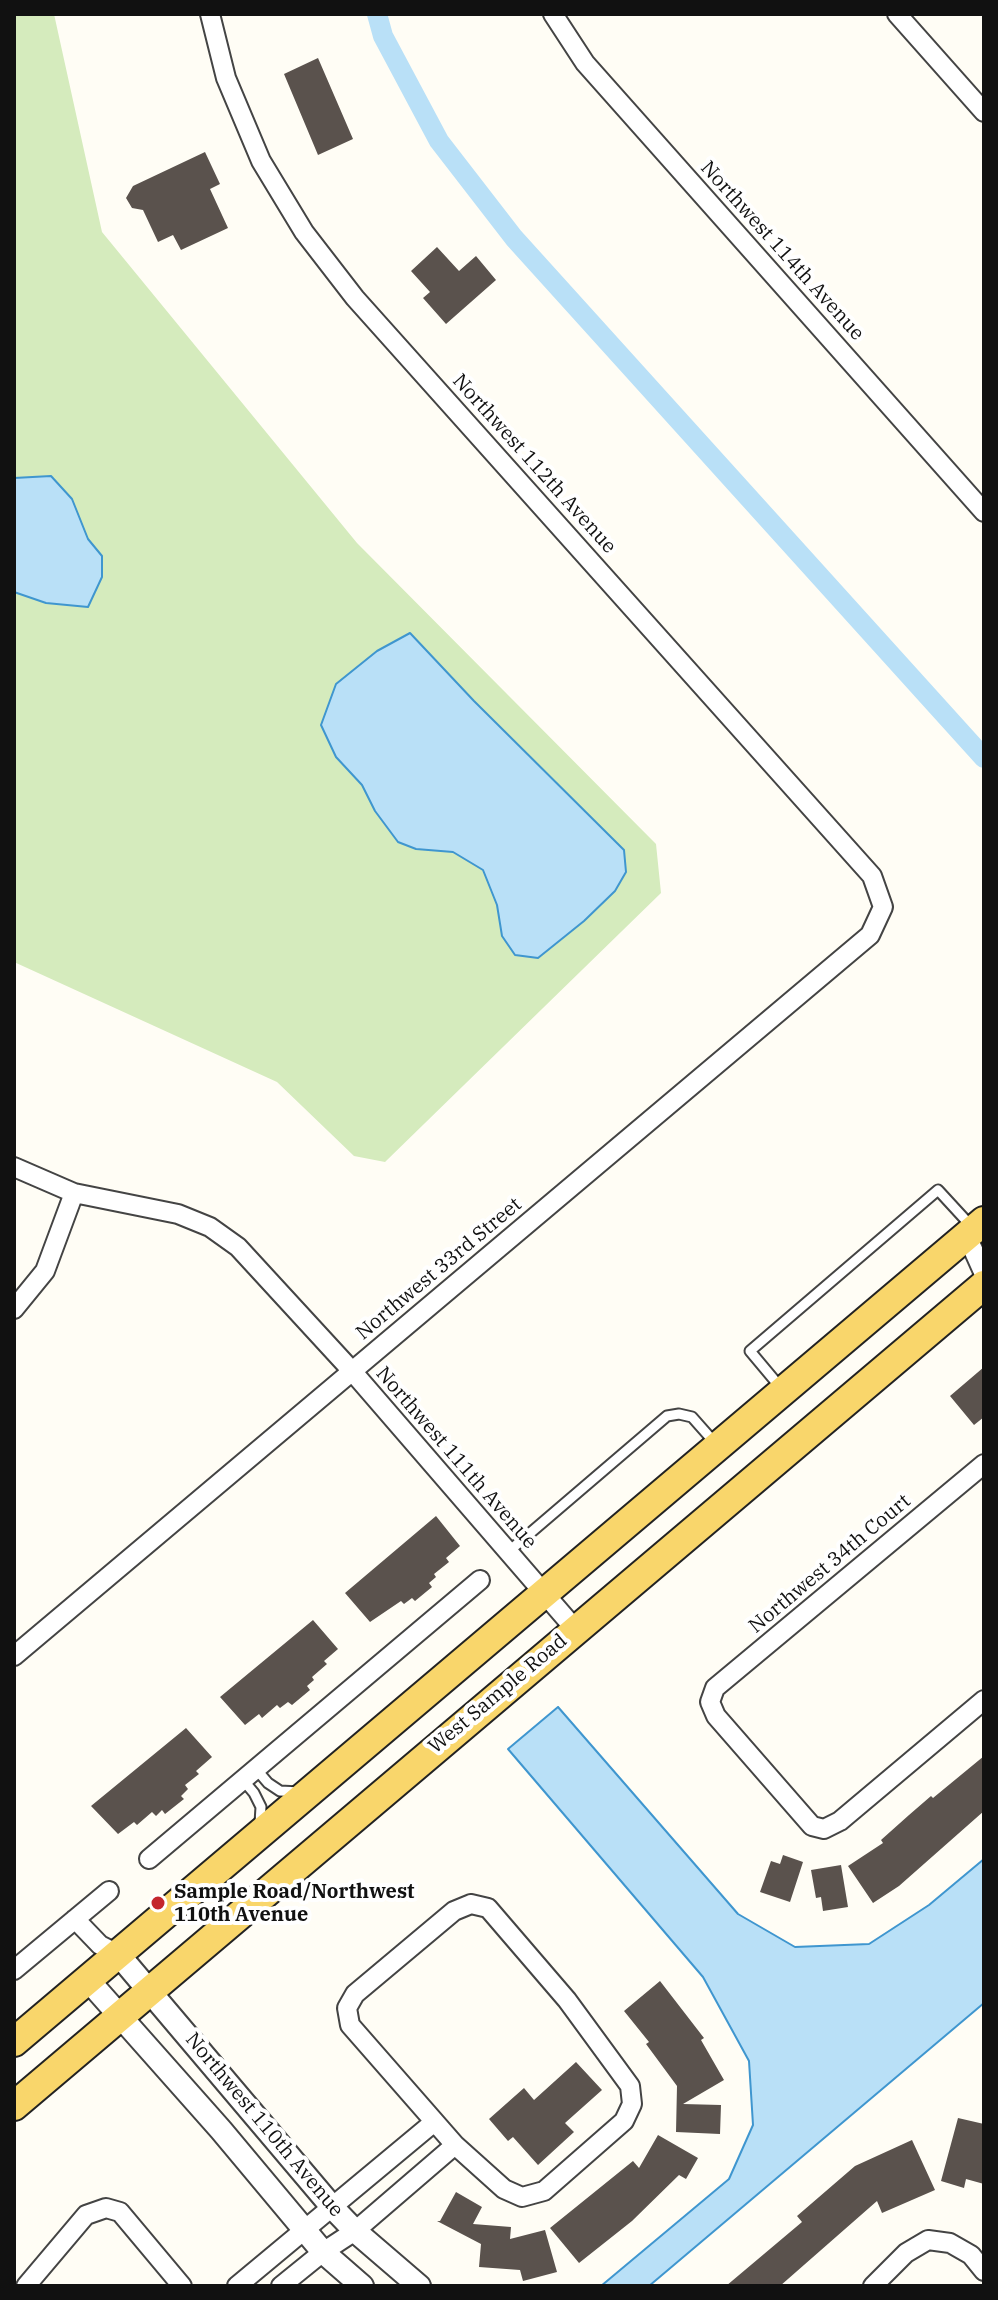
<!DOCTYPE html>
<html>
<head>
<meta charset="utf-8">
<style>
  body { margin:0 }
  #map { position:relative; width:998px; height:2300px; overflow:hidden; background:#fffdf5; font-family:"IBM Plex Serif",serif }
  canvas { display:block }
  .frame { position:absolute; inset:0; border:16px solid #111; pointer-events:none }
</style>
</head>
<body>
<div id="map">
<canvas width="998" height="2300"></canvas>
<div class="frame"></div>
</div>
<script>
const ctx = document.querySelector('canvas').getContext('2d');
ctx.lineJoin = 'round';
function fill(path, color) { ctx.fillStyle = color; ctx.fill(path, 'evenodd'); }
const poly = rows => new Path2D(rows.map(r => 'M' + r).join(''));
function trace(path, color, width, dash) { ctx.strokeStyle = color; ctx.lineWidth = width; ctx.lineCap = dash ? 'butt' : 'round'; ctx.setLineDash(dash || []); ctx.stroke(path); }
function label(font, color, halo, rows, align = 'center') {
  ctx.font = font + ' "IBM Plex Serif",serif'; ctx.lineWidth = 8; ctx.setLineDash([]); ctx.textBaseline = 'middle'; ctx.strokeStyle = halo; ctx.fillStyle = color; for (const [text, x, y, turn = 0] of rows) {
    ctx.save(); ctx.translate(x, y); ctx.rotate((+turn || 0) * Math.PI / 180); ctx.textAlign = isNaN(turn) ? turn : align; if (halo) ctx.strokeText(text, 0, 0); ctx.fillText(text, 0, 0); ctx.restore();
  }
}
fill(poly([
  [14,14,54,14,102,232,357,543,656,844,661,893,385,1162,354,1156,277,1082,14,962]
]), '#d5ebbd');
const water = poly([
  [51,476,72,499,88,539,102,556,102,577,88,607,46,603,14,592,14,478,51,476],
  [410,633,474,701,624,850,626,872,615,891,584,921,538,958,515,955,502,936,497,905,483,870,453,852,416,849,398,842,375,811,362,785,336,757,321,725,336,684,377,651,410,633],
  [558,1707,738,1914,795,1947,869,1944,929,1905,984,1859,984,2003,649,2286,601,2286,729,2179,753,2125,749,2061,703,1977,508,1749,558,1707]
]);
fill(water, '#b9e0f7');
trace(water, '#3f96cf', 2);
trace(poly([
  [377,14,383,36,439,141,514,238,984,758]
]), '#b9e0f7', 20);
fill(poly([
  [318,58,353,139,318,155,284,74],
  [205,152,220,184,210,189,228,228,181,250,173,235,158,242,143,210,132,208,126,198,133,186],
  [437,247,459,271,476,256,496,280,446,324,423,298,430,292,411,271],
  [984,1367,984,1417,974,1425,950,1396],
  [436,1516,460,1546,446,1558,449,1562,434,1574,436,1577,429,1583,432,1587,415,1601,412,1598,404,1604,401,1601,370,1622,345,1593],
  [313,1620,338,1649,324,1661,327,1664,312,1677,314,1680,307,1686,310,1690,292,1705,288,1702,280,1708,277,1705,262,1718,259,1714,245,1725,220,1697],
  [186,1728,212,1757,196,1771,199,1774,185,1785,188,1789,181,1796,184,1799,165,1814,162,1810,156,1816,152,1812,137,1825,134,1822,118,1834,91,1806],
  [984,1756,984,1811,899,1886,873,1903,848,1866,883,1843,881,1840,909,1815,931,1796,933,1798],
  [783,1855,803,1862,790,1902,760,1892,771,1861,780,1864],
  [841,1865,848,1907,823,1911,821,1897,816,1898,811,1870],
  [660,1981,704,2038,701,2040,724,2080,683,2104,721,2105,720,2134,676,2132,677,2086,646,2044,649,2042,624,2011],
  [576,2062,602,2090,565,2123,574,2132,538,2165,513,2137,508,2141,489,2119,524,2088,534,2100],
  [958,2118,984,2124,984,2184,966,2179,964,2188,941,2181],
  [658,2135,698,2158,686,2179,679,2175,632,2221,579,2263,550,2228,633,2161,639,2168],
  [912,2140,935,2190,882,2213,877,2201,780,2286,726,2286,802,2222,797,2216,855,2166],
  [456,2192,482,2207,473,2224,511,2227,510,2239,545,2230,557,2272,523,2281,520,2270,479,2267,481,2244,437,2221,440,2221]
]), '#5a524d');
const service = poly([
  [781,1388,750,1351,938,1190,972,1227],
  [508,1552,667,1416,679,1414,692,1417,715,1443],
  [256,1769,268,1783,280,1791,300,1792],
  [243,1780,254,1793,261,1807,260,1823]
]);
const minor = poly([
  [553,14,585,63,984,512],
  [897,14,984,112],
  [14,1167,74,1193,178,1214,210,1227,238,1247,352,1371,575,1629],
  [967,1236,984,1274],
  [14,1309,45,1271,74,1193],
  [984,1464,715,1688,710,1702,716,1716,812,1826,824,1829,840,1821,984,1700],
  [14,1656,870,935,883,907,872,876,355,298,304,232,261,161,226,78,210,14],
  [149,1859,480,1580],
  [471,1904,488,1908,567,2000,630,2086,632,2104,624,2121,544,2191,522,2197,504,2189,455,2145,350,2025,347,2008,355,1994,454,1911,471,1904],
  [75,1919,100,1945,118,1954],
  [14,1970,109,1891],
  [26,2286,86,2215,106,2208,120,2212,182,2286],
  [237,2286,433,2123],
  [281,2286,323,2252,355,2231,455,2145],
  [873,2286,906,2253,928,2240,950,2243,971,2255,984,2271]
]);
const tertiary = poly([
  [118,1954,333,2208,355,2231,419,2286],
  [88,1980,221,2130,323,2252,362,2286]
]);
const primary = poly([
  [14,2042,984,1221],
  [14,2106,984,1285]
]);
trace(service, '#444', 13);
trace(minor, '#444', 22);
trace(tertiary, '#444', 26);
trace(primary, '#222', 32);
trace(service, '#fff', 9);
trace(minor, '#fff', 18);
trace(tertiary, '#fff', 22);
trace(primary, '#f9d66b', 28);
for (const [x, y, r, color] of [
  [158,1903,8,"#c4262e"]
]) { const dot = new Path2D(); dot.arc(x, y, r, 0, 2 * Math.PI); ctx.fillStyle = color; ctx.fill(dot); trace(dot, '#fff', 3); }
label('20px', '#111', '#fff', [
  ["Northwest 114th Avenue",782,251,48],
  ["Northwest 112th Avenue",534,464,48],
  ["Northwest 33rd Street",439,1269,-40],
  ["Northwest 111th Avenue",456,1458,49],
  ["Northwest 34th Court",830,1564,-40],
  ["West Sample Road",498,1694,-40],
  ["Northwest 110th Avenue",264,2125,50]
]);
label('bold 20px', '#111', '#fff', [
  ["Sample Road/Northwest",174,1892],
  ["110th Avenue",174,1915]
], 'left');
</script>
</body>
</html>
